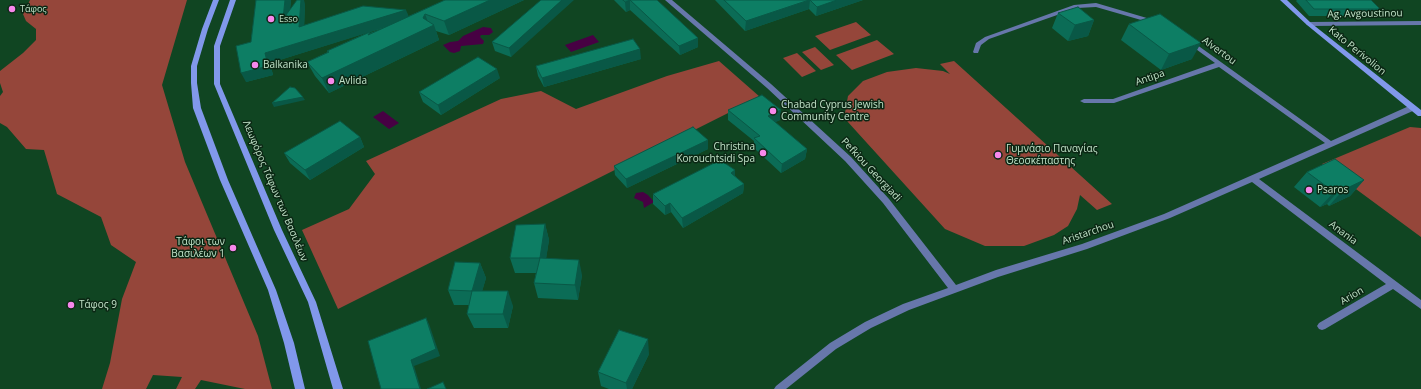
<!DOCTYPE html>
<html>
<head>
<meta charset="utf-8">
<style>
  body { margin:0 }
  canvas { display:block; background:#104522 }
</style>
</head>
<body>
<canvas width="1421" height="389"></canvas>
<script>
const ctx = document.querySelector('canvas').getContext('2d');
ctx.lineJoin = 'round';
function fill(path, color) { ctx.fillStyle = color; ctx.fill(path, 'evenodd'); }
const poly = rows => new Path2D(rows.map(r => 'M' + r).join(''));
function trace(path, color, width, dash) { ctx.strokeStyle = color; ctx.lineWidth = width; ctx.lineCap = dash ? 'butt' : 'round'; ctx.setLineDash(dash || []); ctx.stroke(path); }
function label(font, color, halo, rows, align = 'center') {
  ctx.font = font + ' "Open Sans",sans-serif'; ctx.lineWidth = 3; ctx.setLineDash([]); ctx.textBaseline = 'middle'; ctx.strokeStyle = halo; ctx.fillStyle = color; for (const [text, x, y, turn = 0] of rows) {
    ctx.save(); ctx.translate(x, y); ctx.rotate((+turn || 0) * Math.PI / 180); ctx.textAlign = isNaN(turn) ? turn : align; if (halo) ctx.strokeText(text, 0, 0); ctx.fillText(text, 0, 0); ctx.restore();
  }
}
fill(poly([
  [30,0,187,0,162,85,185,162,258,336,272,389,245,389,201,380,195,389,176,389,182,377,153,375,146,389,102,389,110,363,122,299,136,262,111,245,101,217,57,194,44,150,26,149,7,127,0,123,0,96,3,92,0,83,0,71,23,53,36,40,36,29,26,21,23,14],
  [856,22,871,35,830,50,815,36],
  [877,40,894,54,852,70,836,55],
  [815,47,834,65,821,70,802,52],
  [797,53,816,71,802,77,783,58],
  [719,61,760,97,338,309,302,230,349,209,375,174,366,161,501,99,541,91,576,109,667,76],
  [954,61,1112,204,1097,210,1080,195,1077,209,1068,226,1054,235,1024,246,985,246,945,229,847,121,845,113,848,96,863,81,887,72,916,68,943,71,950,74,940,64],
  [1410,127,1421,128,1421,237,1322,164]
]), '#95463a');
fill(poly([
  [483,27,491,28,493,32,489,35,481,35,480,37,484,41,483,44,461,46,460,51,454,53,450,52,443,45,450,42,458,41,463,36],
  [593,35,599,42,571,52,565,45],
  [383,111,399,123,389,129,373,117],
  [643,192,648,195,654,202,644,208,643,202,634,198,636,193]
]), '#470143');
fill(poly([
  [665,0,672,0,771,84,851,157,889,199,956,285,996,270,1082,244,1164,214,1325,143,1219,67,1114,103,1084,103,1080,101,1084,99,1113,99,1215,63,1189,44,1189,42,1193,42,1331,141,1409,106,1415,106,1416,108,1415,110,1259,179,1421,300,1421,309,1393,289,1325,329,1322,330,1319,329,1317,326,1319,323,1386,284,1252,182,1170,218,1087,249,998,277,909,310,871,328,836,349,786,389,774,389,776,386,830,343,865,322,903,304,948,288,883,203,845,161,767,88,665,0],
  [1096,3,1157,21,1158,22,1155,24,1096,7,1077,8,989,39,981,45,978,53,974,53,973,52,976,43,985,37,1074,5,1096,3],
  [1421,21,1421,25,1309,26,1306,24,1309,22,1421,21]
]), '#6777ab');
fill(poly([
  [213,0,219,0,208,29,197,66,197,83,201,108,228,180,276,290,294,343,305,389,295,389,284,343,268,290,220,180,193,108,191,83,191,66,202,29,213,0],
  [230,0,236,0,220,46,220,84,282,230,316,302,343,389,333,389,308,302,274,230,214,84,214,46,230,0],
  [1280,0,1287,0,1311,23,1421,110,1421,116,1418,116,1307,25,1280,0]
]), '#8198eb');
fill(poly([
  [256,0,291,0,290,10,305,4,304,25,409,16,445,0,524,0,449,35,436,31,439,40,329,93,315,76,307,62,328,52,327,51,369,32,270,63,273,75,246,82],
  [384,28,370,33,370,32],
  [541,0,511,57,495,51,492,42],
  [614,0,657,0,698,38,698,47,680,55,630,10,626,12],
  [715,0,863,0,816,16,809,9,745,31],
  [1297,0,1371,0,1380,9,1375,16,1309,16,1296,1],
  [1058,13,1094,20,1088,36,1068,41,1052,28],
  [1129,24,1192,59,1161,70,1121,40],
  [641,59,544,87,538,76,536,66],
  [500,78,441,115,423,102,419,92],
  [728,110,780,120,775,122,807,149,805,159,781,173,754,148,754,141,728,120],
  [360,137,364,147,310,180,290,163,284,153],
  [708,140,708,149,627,188,615,175,614,166],
  [1307,172,1364,180,1350,196,1329,206,1327,204,1320,207,1294,187],
  [735,176,744,184,743,193,683,228,671,212,665,215,653,204,653,194],
  [545,224,549,240,546,258,582,275,578,300,538,298,534,283,536,273,515,273,510,258],
  [480,263,486,278,482,291,513,306,508,328,474,328,467,314,469,305,454,305,448,290],
  [649,354,632,389,609,389,601,386,598,372]
]), '#0b6c56');
fill(poly([
  [285,0,291,0,288,28,283,19],
  [301,0,304,0,305,4,304,36,299,27],
  [490,0,524,0,449,35,444,21],
  [562,0,574,0,511,57,509,48],
  [630,0,630,10,626,12,625,2],
  [810,0,809,9,745,31,746,21],
  [837,0,863,0,816,16,817,7],
  [406,10,410,19,370,32,376,46,368,35,370,32,270,63,273,75,246,82,241,73,265,53],
  [425,14,430,27,434,25,439,40,329,93,322,78,423,18],
  [1094,20,1088,36,1068,41,1075,25],
  [698,38,698,47,680,55,679,46],
  [1201,43,1192,59,1161,70,1169,54],
  [640,49,641,59,544,87,542,78],
  [497,69,500,78,441,115,438,105],
  [303,97,305,100,274,107,272,103],
  [781,110,780,120,768,126,768,116],
  [360,137,364,147,310,180,305,170],
  [708,140,708,149,627,188,626,179],
  [807,149,805,159,781,173,782,164],
  [735,170,735,180,731,173],
  [1364,180,1350,196,1329,206,1343,190],
  [744,184,743,193,683,228,682,218],
  [1341,188,1327,204,1320,207,1334,192],
  [670,203,671,212,665,215,665,206],
  [545,224,549,240,544,273,540,258],
  [579,260,582,275,578,300,575,285],
  [480,263,486,278,478,306,472,291],
  [508,291,513,306,508,328,503,314],
  [426,318,429,324,440,356,414,366,421,389,420,389,411,360],
  [648,339,649,354,632,389,627,389,626,383]
]), '#095846');
const building = poly([
  [256,0,285,0,283,19,297,0,301,0,299,27,363,6,406,10,265,53,268,66,241,73,236,46,251,42,256,0],
  [445,0,490,0,444,21,425,14,423,18,434,25,322,78,307,62,329,52,327,51,370,32,368,35,445,0],
  [541,0,562,0,509,48,492,42,541,0],
  [623,0,657,0,698,38,679,46,630,0,625,2,623,0],
  [724,0,809,0,746,21,724,0],
  [810,0,837,0,817,7,810,0],
  [1306,0,1371,0,1380,9,1314,9,1306,0],
  [1078,7,1094,20,1075,25,1058,13,1078,7],
  [1160,14,1201,43,1169,54,1129,24,1160,14],
  [633,39,640,49,542,78,536,66,633,39],
  [478,57,497,69,438,105,419,92,478,57],
  [290,87,295,88,303,97,272,103,290,87],
  [762,95,781,110,768,116,807,149,782,164,754,138,760,136,728,110,762,95],
  [340,121,360,137,305,170,284,153,340,121],
  [693,127,708,140,626,179,614,166,693,127],
  [1335,159,1364,180,1343,190,1341,188,1334,192,1307,172,1335,159],
  [720,160,735,170,731,173,744,184,682,218,670,203,665,206,653,194,720,160],
  [545,224,540,258,510,258,516,225,545,224],
  [540,258,579,260,575,285,534,283,540,258],
  [455,262,480,263,472,291,448,290,455,262],
  [472,291,508,291,503,314,467,314,472,291],
  [426,318,436,349,411,360,420,389,381,389,368,341,426,318],
  [619,330,648,339,626,383,598,372,619,330],
  [443,382,446,389,427,389,443,382]
]);
fill(building, '#0d7e64');
trace(building, '#095846', 1);
for (const [x, y, r, color] of [
  [12,9,4,"#f788ec"],
  [271,19,4,"#f788ec"],
  [255,65,4,"#f788ec"],
  [331,81,4,"#f788ec"],
  [773,111,4,"#f788ec"],
  [763,153,4,"#f788ec"],
  [998,155,4,"#f788ec"],
  [1309,190,4,"#f788ec"],
  [233,248,4,"#f788ec"],
  [71,305,4,"#f788ec"]
]) { const dot = new Path2D(); dot.arc(x, y, r, 0, 2 * Math.PI); ctx.fillStyle = color; ctx.fill(dot); trace(dot, '#0b2714', 1.5); }
label('9px', '#c1e2c8', '#0b2714', [
  ["Τάφος",20,9],
  ["Esso",279,19]
], 'left');
label('10px', '#c1e2c8', '#0b2714', [
  ["Ag. Avgoustinou",1365,14,-1],
  ["Alvertou",1219,51,36],
  ["Kato Perivolion",1357,51,39],
  ["Antipa",1150,78,-19],
  ["Pefkiou Georgiadi",871,170,47],
  ["Λεωφόρος Τάφων των Βασιλέων",275,191,67],
  ["Aristarchou",1088,233,-19],
  ["Anania",1343,233,37],
  ["Arion",1352,296,-31]
]);
label('10px', '#c1e2c8', '#0b2714', [
  ["Balkanika",263,65],
  ["Avlida",339,81],
  ["Chabad Cyprus Jewish",781,105],
  ["Community Centre",781,117],
  ["Christina",755,147,"right"],
  ["Korouchtsidi Spa",755,159,"right"],
  ["Γυμνάσιο Παναγίας",1006,149],
  ["Θεοσκέπαστης",1006,161],
  ["Psaros",1317,190],
  ["Τάφοι των",225,242,"right"],
  ["Βασιλέων 1",225,254,"right"],
  ["Τάφος 9",79,305]
], 'left');
</script>
</body>
</html>
